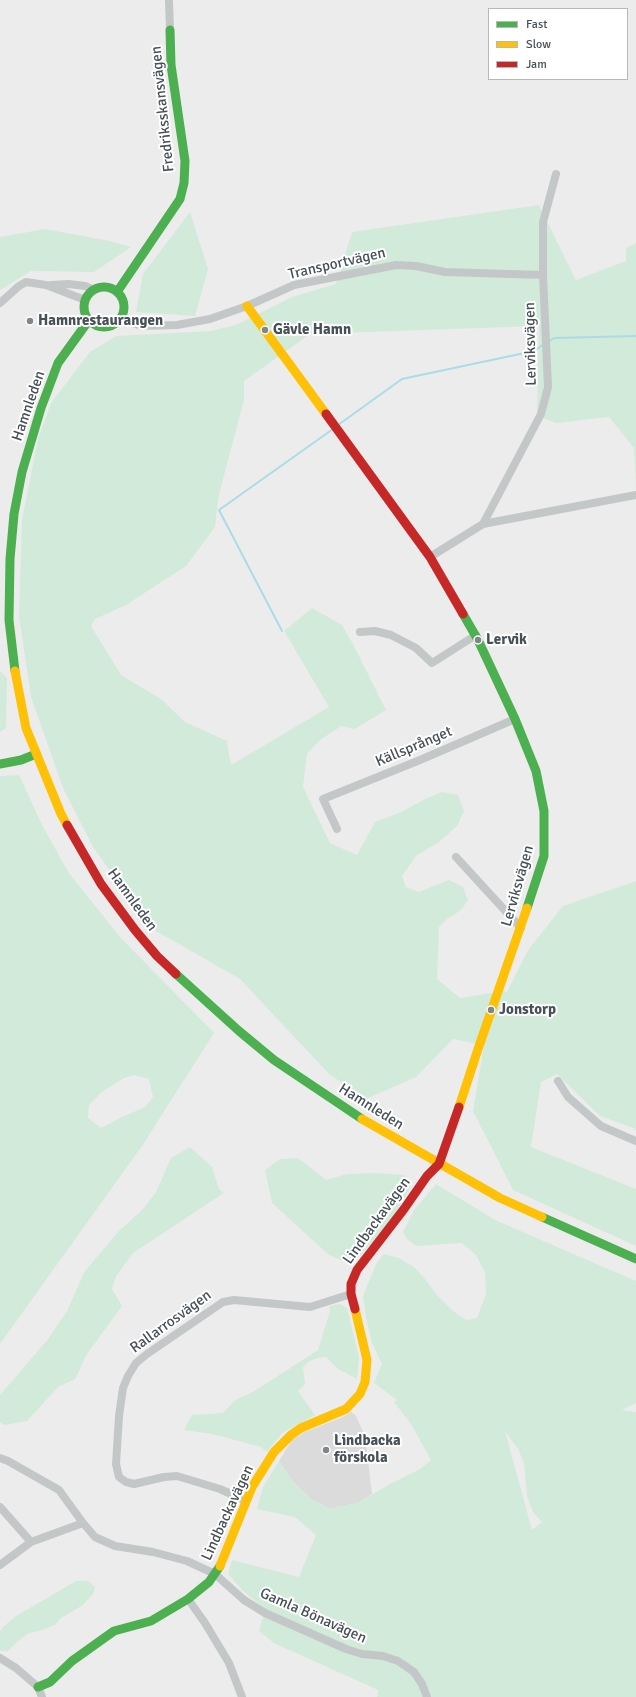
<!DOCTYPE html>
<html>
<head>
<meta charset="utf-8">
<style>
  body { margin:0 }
  #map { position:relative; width:636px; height:1697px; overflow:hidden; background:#edecec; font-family:Signika,sans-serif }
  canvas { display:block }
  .legend { position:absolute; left:488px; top:8px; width:140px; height:72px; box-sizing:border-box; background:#fff; border:1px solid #b5b9bc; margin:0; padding:5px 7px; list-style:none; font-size:12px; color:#465057 }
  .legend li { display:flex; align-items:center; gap:8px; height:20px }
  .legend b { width:20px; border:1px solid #b5b9bc }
</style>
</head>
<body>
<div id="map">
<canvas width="636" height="1697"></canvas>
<ul class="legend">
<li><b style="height:5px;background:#4caf50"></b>Fast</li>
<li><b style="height:5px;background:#ffc107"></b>Slow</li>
<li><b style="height:5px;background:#c62828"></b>Jam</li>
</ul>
</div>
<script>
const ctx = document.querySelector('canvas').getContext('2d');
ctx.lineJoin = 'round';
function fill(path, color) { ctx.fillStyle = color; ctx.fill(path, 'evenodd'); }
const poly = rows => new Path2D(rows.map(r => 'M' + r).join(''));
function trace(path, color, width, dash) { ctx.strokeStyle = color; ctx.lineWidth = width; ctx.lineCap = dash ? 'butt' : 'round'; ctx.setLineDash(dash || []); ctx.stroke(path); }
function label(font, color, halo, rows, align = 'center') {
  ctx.font = font + ' Signika,sans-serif'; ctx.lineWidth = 4; ctx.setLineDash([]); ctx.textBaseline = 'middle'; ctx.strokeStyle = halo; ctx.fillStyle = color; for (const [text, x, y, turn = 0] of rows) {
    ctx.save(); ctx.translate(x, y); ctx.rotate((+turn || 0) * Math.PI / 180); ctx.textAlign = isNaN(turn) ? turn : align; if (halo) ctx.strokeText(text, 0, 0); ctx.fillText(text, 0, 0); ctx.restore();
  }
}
fill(poly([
  [351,1412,356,1416,365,1436,372,1494,358,1503,329,1509,311,1499,293,1482,279,1461,292,1440,305,1432,343,1417]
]), '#dbdbdc');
fill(poly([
  [539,205,576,280,626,261,626,248,636,243,636,490,634,448,609,417,556,423,537,416,539,326,310,334,244,381,244,400,219,494,215,527,186,566,126,605,95,619,91,626,121,675,161,699,185,722,227,741,231,765,329,707,284,631,312,608,342,625,353,644,386,710,355,729,341,726,320,740,307,754,303,787,330,843,357,855,375,822,401,812,425,799,442,792,458,795,464,811,457,826,439,842,416,856,402,876,406,887,419,892,449,880,463,887,468,900,461,910,447,919,439,927,437,979,460,998,504,991,507,992,528,950,563,906,636,881,636,1129,600,1116,557,1074,541,1082,531,1147,636,1189,636,1246,513,1190,473,1111,484,1045,453,1039,416,1077,366,1099,329,1074,240,979,151,928,93,847,63,788,31,697,19,616,22,520,38,439,51,403,90,352,116,336,211,331,236,325,292,297,336,284,352,232],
  [190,212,208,269,195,316,136,312,143,274],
  [45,229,110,241,131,247,94,272,31,271,0,290,0,237],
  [0,671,7,678,6,728,0,732],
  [19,775,42,825,69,873,120,937,214,1033,142,1146,0,1344,0,776],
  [134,1075,149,1079,153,1097,145,1107,120,1118,101,1128,88,1118,89,1105,102,1092,124,1078],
  [190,1147,212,1167,219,1189,224,1193,133,1253,116,1276,112,1289,122,1306,87,1354,75,1379,58,1387,27,1421,4,1425,0,1422,0,1395,48,1339,67,1311,85,1271,118,1232,144,1208,156,1192,171,1158],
  [298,1158,326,1180,347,1174,374,1173,405,1175,411,1186,391,1221,359,1257,341,1260,329,1255,272,1203,265,1170,280,1159],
  [436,1184,495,1220,636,1281,636,1403,622,1410,636,1412,636,1697,377,1697,378,1690,274,1643,259,1631,265,1609,242,1590,228,1574,232,1560,299,1577,316,1535,295,1517,257,1509,263,1487,279,1461,293,1482,311,1499,329,1509,358,1503,388,1485,420,1469,431,1460,411,1424,394,1402,397,1400,374,1383,382,1364,372,1343,366,1318,363,1296,376,1264,384,1254,399,1258,414,1267,425,1279,437,1295,453,1311,466,1320,477,1318,486,1294,485,1272,476,1255,462,1243,416,1246,408,1240,403,1232,414,1210],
  [505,1431,518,1449,524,1463,527,1496,533,1512,542,1522,532,1530],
  [340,1304,347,1308,359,1357,357,1379,338,1369,326,1357,317,1358,308,1362,303,1367,305,1384,298,1391,315,1415,282,1433,267,1452,261,1447,212,1434,184,1430,192,1415,223,1413,235,1400,253,1392,318,1350,330,1311,329,1306],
  [76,1581,88,1581,95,1587,93,1594,83,1605,61,1618,55,1625,39,1631,29,1633,18,1641,8,1651,0,1651,0,1631,3,1627,16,1616]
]), '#d2eada');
trace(poly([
  [548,342,554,338,636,336],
  [338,425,402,379,534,351,544,344],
  [282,631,219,510,333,429]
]), '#aadce6', 2);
trace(poly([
  [169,0,170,30],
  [51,285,69,284,85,286,94,290],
  [0,303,19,286,26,282,46,285,85,300],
  [120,319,142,326,177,325,210,319,247,306,294,285,396,265,416,266,445,272,543,275],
  [483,524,541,414,548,387,543,275,543,222,556,174],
  [430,557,483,524,636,495],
  [360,632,375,631,391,635,416,648,432,663,476,635],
  [337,829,323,799,420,760,515,719],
  [456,857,521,928],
  [558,1081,568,1097,601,1126,636,1141],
  [0,1458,8,1461,59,1490,83,1523,95,1537,115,1546,153,1552,187,1561,215,1574,244,1600,265,1613,346,1649,362,1654,383,1656,398,1661,414,1672,422,1684,427,1697],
  [246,1501,220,1489,177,1476,164,1477,134,1484,126,1482,119,1477,116,1464,119,1416,123,1388,128,1376,136,1363,147,1354,223,1302,234,1300,310,1307,351,1294],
  [0,1507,31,1542],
  [0,1565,31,1542,83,1523],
  [188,1599,205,1623,229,1663,242,1697],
  [0,1658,16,1668,38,1687,42,1697]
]), '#c4c7c8', 8);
trace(poly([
  '84 307a20 20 0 1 1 40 0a20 20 0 1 1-40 0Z',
  [117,292,180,199,184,183,185,161,171,65,170,30],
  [463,614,478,640,515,719,536,771,544,811,544,856,527,908],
  [15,671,9,620,10,559,14,514,22,472,41,408,58,363,89,320],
  [0,764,21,760,36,754],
  [176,974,239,1031,274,1060,362,1119],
  [542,1217,636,1259],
  [38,1687,50,1682,72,1661,114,1631,151,1621,188,1599,209,1582,220,1566]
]), '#4caf50', 9);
trace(poly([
  [247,306,326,414],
  [15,671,26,728,61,814,67,825],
  [459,1107,478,1049,527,908],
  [362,1119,500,1198,542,1217],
  [220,1566,252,1487,274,1452,291,1435,301,1428,346,1409,360,1394,365,1382,367,1360,355,1309]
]), '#ffc107', 9);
trace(poly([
  [326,414,430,557,463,614],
  [67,825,101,884,135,930,157,956,176,974],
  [355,1309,351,1294,351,1284,357,1270,404,1209,427,1176,439,1164,459,1107]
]), '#c62828', 9);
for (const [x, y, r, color] of [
  [30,321,4,"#80878b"],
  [265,330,4,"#80878b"],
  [478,640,4,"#80878b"],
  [491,1010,4,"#80878b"],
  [326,1450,4,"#80878b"]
]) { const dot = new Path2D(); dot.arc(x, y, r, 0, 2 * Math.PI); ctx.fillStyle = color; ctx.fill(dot); trace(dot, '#fff', 1.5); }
label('15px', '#465057', '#fff', [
  ["Fredriksskansvägen",163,109,-96],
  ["Transportvägen",337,264,-13],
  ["Lerviksvägen",531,344,-91],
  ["Hamnleden",29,406,-71],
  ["Källsprånget",414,747,-23],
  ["Lerviksvägen",518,886,-74],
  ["Hamnleden",132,900,54],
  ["Hamnleden",371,1107,32],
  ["Lindbackavägen",377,1221,-54],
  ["Rallarrosvägen",171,1322,-36],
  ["Lindbackavägen",228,1513,-65],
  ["Gamla Bönavägen",313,1616,24]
]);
label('bold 15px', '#465057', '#fff', [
  ["Hamnrestaurangen",38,321],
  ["Gävle Hamn",273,330],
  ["Lervik",486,640],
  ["Jonstorp",499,1010],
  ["Lindbacka",334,1441],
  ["förskola",334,1458]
], 'left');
</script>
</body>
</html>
